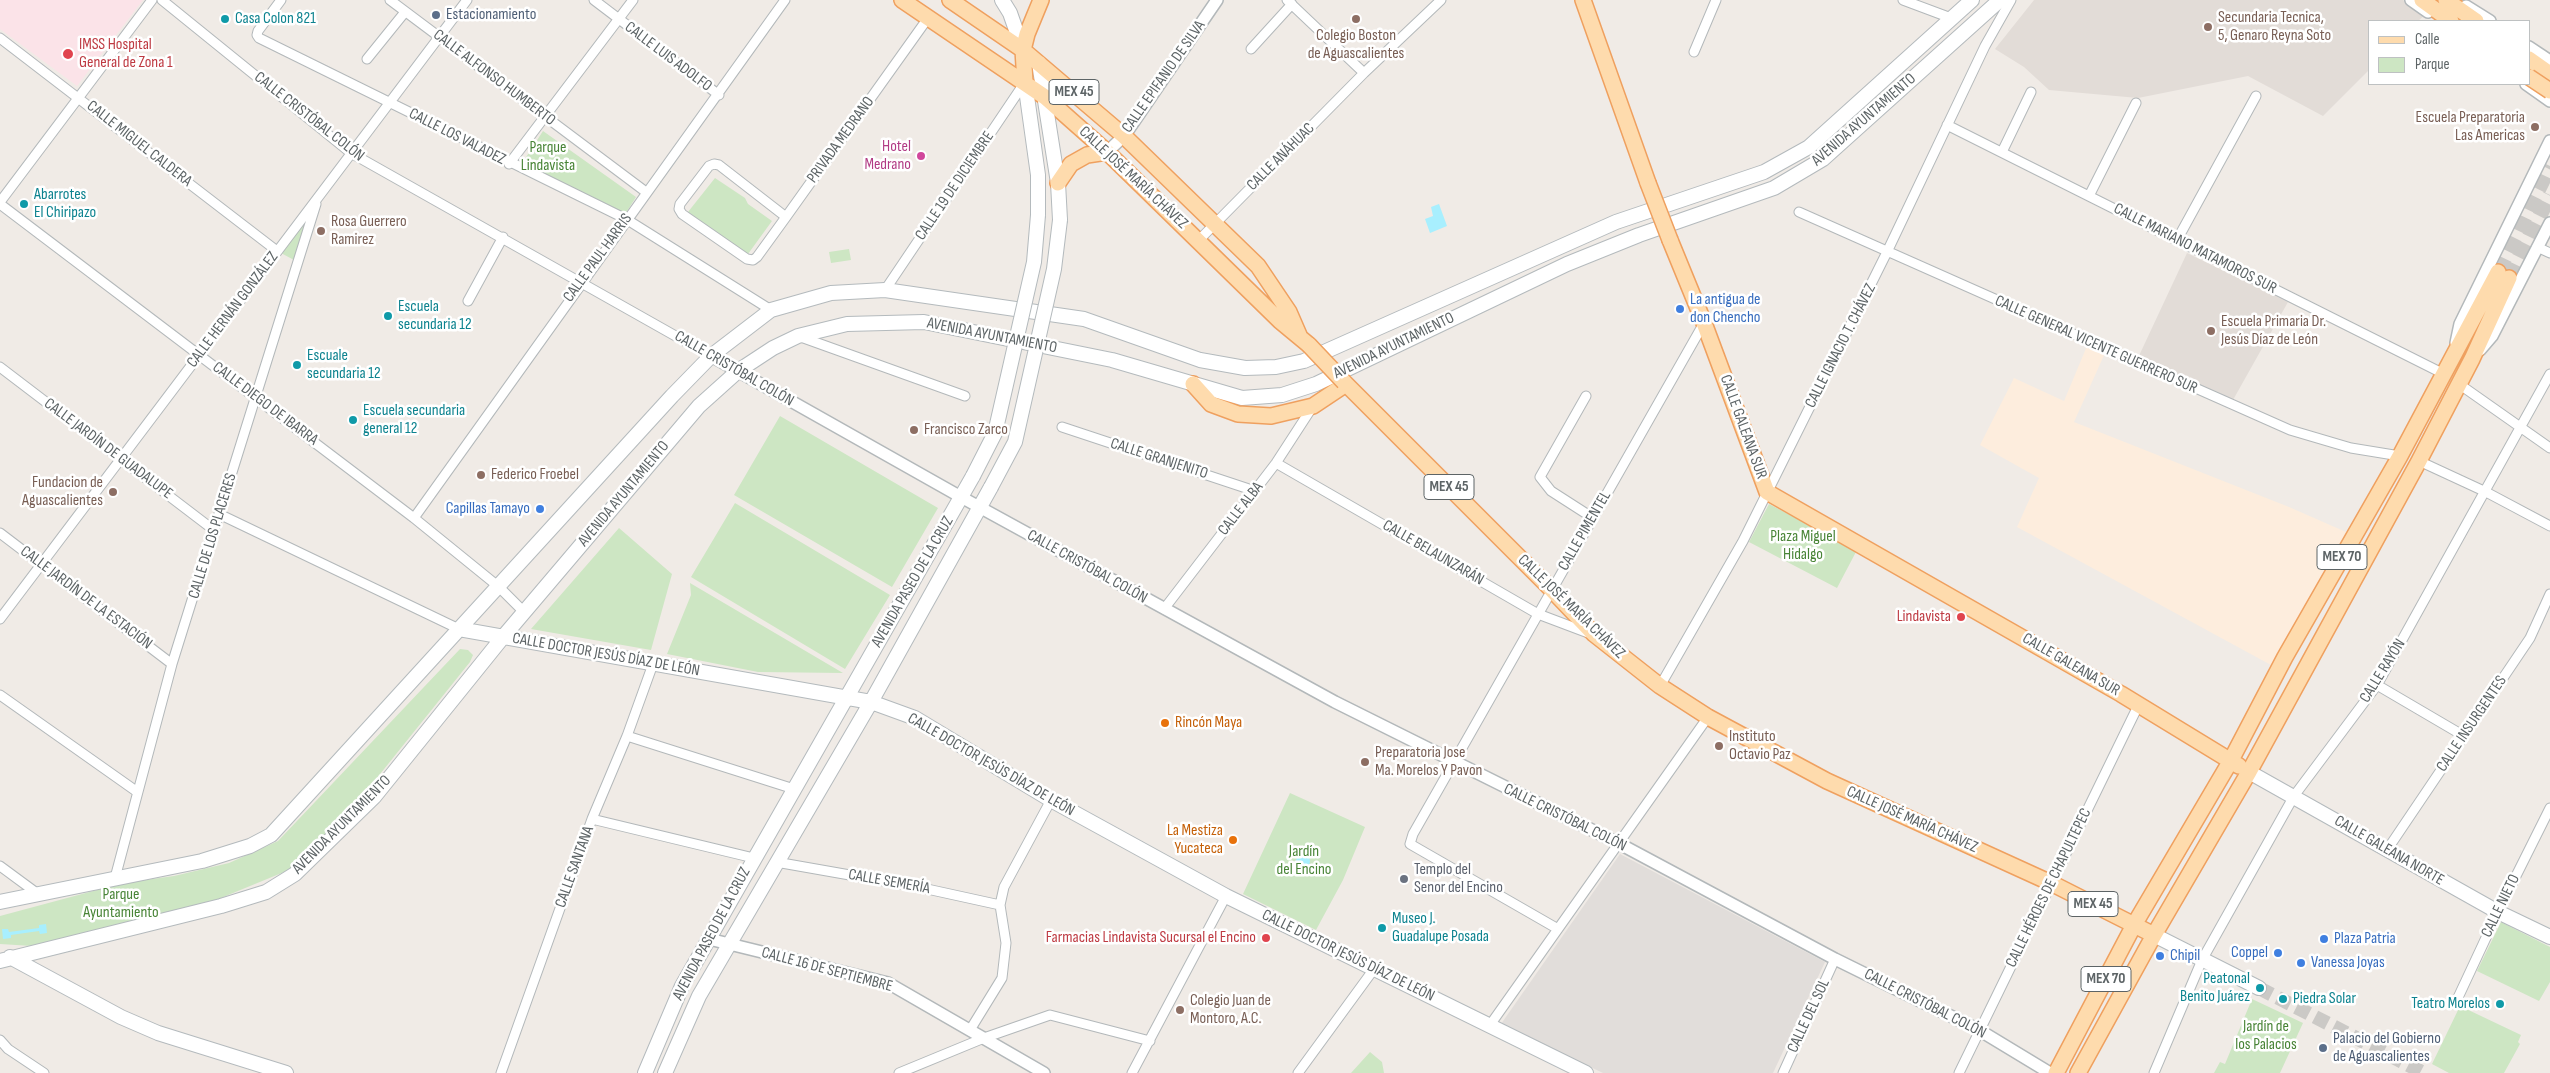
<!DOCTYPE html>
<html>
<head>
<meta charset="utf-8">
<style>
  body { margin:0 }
  #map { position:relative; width:2550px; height:1073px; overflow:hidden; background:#f0ebe6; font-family:"Sofia Sans Condensed",sans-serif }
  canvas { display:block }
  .legend { position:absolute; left:2368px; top:20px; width:162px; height:65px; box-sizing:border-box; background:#fff; border:1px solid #bec1c2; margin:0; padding:6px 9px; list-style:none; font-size:15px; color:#5d6466 }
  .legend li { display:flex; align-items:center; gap:10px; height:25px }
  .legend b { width:25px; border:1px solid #bec1c2 }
</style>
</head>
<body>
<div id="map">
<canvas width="2550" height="1073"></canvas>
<ul class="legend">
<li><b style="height:6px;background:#fedbad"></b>Calle</li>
<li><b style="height:14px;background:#cde6c3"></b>Parque</li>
</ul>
</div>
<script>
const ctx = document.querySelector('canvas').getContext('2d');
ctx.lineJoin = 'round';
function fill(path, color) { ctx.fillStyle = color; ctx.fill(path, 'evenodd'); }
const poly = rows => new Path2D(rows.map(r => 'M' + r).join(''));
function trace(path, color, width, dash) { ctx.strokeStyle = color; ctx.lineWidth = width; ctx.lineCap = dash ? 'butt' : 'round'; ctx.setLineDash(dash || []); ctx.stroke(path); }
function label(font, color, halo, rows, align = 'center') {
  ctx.font = font + ' "Sofia Sans Condensed",sans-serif'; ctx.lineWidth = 5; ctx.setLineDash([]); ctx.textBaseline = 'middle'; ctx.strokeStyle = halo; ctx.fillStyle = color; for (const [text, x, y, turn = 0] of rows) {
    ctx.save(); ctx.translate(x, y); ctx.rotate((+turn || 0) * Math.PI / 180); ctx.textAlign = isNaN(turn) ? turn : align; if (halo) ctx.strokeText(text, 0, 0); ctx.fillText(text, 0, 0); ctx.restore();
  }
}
fill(poly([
  [2087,346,2105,353,2074,422,2289,507,2346,532,2271,665,2017,527,2039,478,1980,445,2014,378,2064,401]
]), '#fdeddd');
fill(poly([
  [1620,854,1825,962,1773,1073,1603,1073,1501,1024]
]), '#e1ddda');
fill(poly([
  [2034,0,2403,0,2425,15,2418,21,2369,21,2369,70,2323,116,2248,76,2138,98,2049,90,2024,67,1995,49],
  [2187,253,2288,302,2233,400,2137,360]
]), '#e2dcd7');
fill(poly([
  [0,0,143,0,77,86,0,29]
]), '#fbe3e8');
fill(poly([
  [543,131,636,197,624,216,521,165],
  [715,178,745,198,748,204,772,221,748,254,688,212],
  [315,202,294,260,279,252],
  [849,249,851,260,831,263,829,252],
  [780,416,938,508,892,587,734,495],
  [735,503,890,595,845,669,691,577],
  [1769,504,1857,550,1837,588,1749,542],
  [619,528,672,574,651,650,531,629],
  [690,583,843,673,758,672,667,654,691,595],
  [460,649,468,650,473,655,470,662,360,799,289,870,216,900,32,946,0,944,0,916,123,883,174,876,229,863,278,841],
  [1290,793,1365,827,1343,880,1316,930,1243,894],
  [2501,922,2550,947,2550,982,2539,1001,2477,971],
  [2252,999,2303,1023,2280,1073,2214,1073,2220,1062,2225,1064],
  [2460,1006,2521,1035,2518,1042,2520,1044,2504,1073,2449,1073,2432,1064],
  [1370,1052,1382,1062,1384,1073,1351,1073]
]), '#cde6c3');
fill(poly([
  [1439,204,1447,226,1430,233,1425,219,1433,216,1431,207],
  '1296 861a7 7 0 1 1 14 0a7 7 0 1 1-14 0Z',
  [46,924,47,933,40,934,39,931,11,935,11,938,3,939,2,929,8,929,9,932,39,928,39,925]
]), '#a8effe');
trace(poly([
  [2259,988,2424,1073]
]), '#cbc9c6', 14, [14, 7]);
trace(poly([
  [2498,272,2550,166],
  [2509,278,2550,195]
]), '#cbc9c6', 15, [15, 8]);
const minor = poly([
  [162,0,351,153,711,356],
  [281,0,258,31,257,35,259,38,626,219,771,310],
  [390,0,646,192],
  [594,0,719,95],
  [1287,0,1364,73],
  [1903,0,1951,18],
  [0,38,277,251],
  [1251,49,1292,4],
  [1694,52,1716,0],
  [367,59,405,12],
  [1947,125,2444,374],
  [2002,152,2031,92],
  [509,164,633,0],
  [2089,196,2136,103],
  [0,202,152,0],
  [0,204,414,518,499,587,524,612],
  [1799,212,2290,430,2351,448,2400,456],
  [786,217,719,165,714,164,709,166,680,204,679,209,682,214,747,259,753,260,757,257,786,217,928,18],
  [1199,240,1364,73,1441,0],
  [2177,240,2256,96],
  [2537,247,2550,253],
  [885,290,1025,82],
  [468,301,503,237],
  [798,336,965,396],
  [0,367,215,531],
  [2459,384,2550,448],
  [1586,396,1540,477,1551,491,1593,518],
  [1062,427,1255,491],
  [2419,461,2486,492,2550,526],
  [1276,463,1538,614,1591,634],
  [219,514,459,629],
  [414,518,785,0],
  [0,533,172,664],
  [1164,609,1276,463,1313,406],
  [0,619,467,0],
  [2377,685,2464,736],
  [1660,686,1743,541,1887,252,1985,46,2011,0],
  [0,695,136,791],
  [627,736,794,789],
  [592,819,754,858],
  [2387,850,2530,638,2550,594],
  [776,862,918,887,1000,905],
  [0,866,38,894],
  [115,878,172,664,316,204],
  [1558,929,1410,844,1413,834,1704,323],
  [2455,1004,2498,912,2550,808],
  [1490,1025,1708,717],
  [970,1030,1002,978,1006,943,1000,905,1004,887,1051,800],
  [0,1040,8,1049,44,1073],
  [501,1073,592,819,627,736,653,664],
  [899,1073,984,1038,1050,1015,1150,1041],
  [1132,1073,1226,896],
  [1298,1073,1374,969],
  [1783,1073,1835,959],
  [1959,1073,2139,704],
  [2154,1073,2202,960,2294,796,2377,685,2550,374]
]);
const tertiary = poly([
  [2411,0,2428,12],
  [2466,6,2490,21],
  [2529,47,2550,61],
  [2526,84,2550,101],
  [1107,152,1124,136,1217,0],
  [2456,343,2460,324,2550,141],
  [2480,350,2492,336,2550,223],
  [711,356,961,497,1335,702,1618,843,1835,959,1979,1030,2050,1073],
  [709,939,888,983,1044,1073]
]);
const secondary = poly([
  [1002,0,1010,13,1023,50],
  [1039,63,1058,183,1060,220],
  [1025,82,1038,175,1038,215],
  [459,629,871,702,915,718,1051,800,1226,896,1586,1073],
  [2249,772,2498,912,2550,937],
  [0,902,202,861,250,846,271,835,672,396,711,356,771,310,831,293,885,290,1084,319,1200,360,1245,368,1276,367,1304,361,1616,222,1764,172,1809,147,1972,0],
  [2154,935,2259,988],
  [10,957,121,1017,158,1033,286,1073],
  [0,961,221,906,266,892,295,874,374,797,503,637,699,406,738,371,773,348,798,336,847,324,924,322,1112,360,1242,398,1282,395,1316,384,1567,264,1639,235,1774,188,1823,159,2000,0],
  [645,1073,682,986,973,476],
  [665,1073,699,996,871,702,991,487]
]);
const primary = poly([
  [902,0,1045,97,1107,152,1280,321,1309,345],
  [950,0,1023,50,1124,136,1258,266,1289,312,1299,335],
  [1583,0,1648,183],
  [2422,0,2451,21],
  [2446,0,2476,21],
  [2529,59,2550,74],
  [1025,82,1023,50,1027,34,1041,0],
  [1058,183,1071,164,1087,155,1107,152],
  [1670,240,1704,323,1767,492,2121,694,2239,766],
  [1344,382,1552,590,1594,634,1660,686,1708,717,1827,781,2051,883,2154,935],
  [1193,384,1211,404,1238,414,1271,416,1313,406,1346,384],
  [2056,1073,2134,925,2230,762,2285,657,2400,456,2498,272],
  [2078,1073,2154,935,2249,772,2419,461,2472,359,2509,278]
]);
trace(minor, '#b3b8ba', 11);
trace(tertiary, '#b3b8ba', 14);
trace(secondary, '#b4babd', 16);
trace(primary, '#efa05f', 18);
trace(minor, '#fff', 9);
trace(tertiary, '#fff', 11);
trace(secondary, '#fff', 14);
trace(primary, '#fedbad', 15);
const secondaryBridge = poly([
  [973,476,995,433,1034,262,1038,215],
  [991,487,1015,442,1054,269,1060,220]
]);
const primaryBridge = poly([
  [2529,77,2550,91],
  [1648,183,1670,240],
  [1309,345,1344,382]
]);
trace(secondaryBridge, '#b4babd', 16, []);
trace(primaryBridge, '#efa05f', 18, []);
trace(secondaryBridge, '#fff', 14);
trace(primaryBridge, '#fedbad', 15);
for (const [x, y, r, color] of [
  [436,15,5,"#5c6f8a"],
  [225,19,5,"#0f9aa8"],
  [1356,19,5,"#8d6e63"],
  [2208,27,5,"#8d6e63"],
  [68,54,6,"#e0444e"],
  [2535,127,5,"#8d6e63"],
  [921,156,5,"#d1479c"],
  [24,204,5,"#0f9aa8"],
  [321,231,5,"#8d6e63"],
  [1680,309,5,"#3f7fe0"],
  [388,316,5,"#0f9aa8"],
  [2211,331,5,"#8d6e63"],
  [297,365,5,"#0f9aa8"],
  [353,420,5,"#0f9aa8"],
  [914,430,5,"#8d6e63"],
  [481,475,5,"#8d6e63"],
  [113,492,5,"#8d6e63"],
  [540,509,5,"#3f7fe0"],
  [1961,617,5,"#e0444e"],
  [1165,723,5,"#e8710a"],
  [1719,746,5,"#8d6e63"],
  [1365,762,5,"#8d6e63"],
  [1233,840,5,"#e8710a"],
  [1404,879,5,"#6b7280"],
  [1382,928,5,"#0f9aa8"],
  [1266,938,5,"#e0444e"],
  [2324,939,5,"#3f7fe0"],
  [2278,953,5,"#3f7fe0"],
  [2160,956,5,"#3f7fe0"],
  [2301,963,5,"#3f7fe0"],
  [2260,988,5,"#0f9aa8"],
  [2283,999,5,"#0f9aa8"],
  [2500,1004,5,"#0f9aa8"],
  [1180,1010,5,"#8d6e63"],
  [2323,1048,5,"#5c6f8a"]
]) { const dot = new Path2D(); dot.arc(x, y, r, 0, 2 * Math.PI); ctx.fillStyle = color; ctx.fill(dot); trace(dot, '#fff', 2); }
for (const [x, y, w] of [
  [1074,92,50],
  [1449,487,50],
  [2342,557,50],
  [2093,904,50],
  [2106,979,50]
]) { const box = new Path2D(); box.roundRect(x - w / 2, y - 12.5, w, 25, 4); ctx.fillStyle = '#fff'; ctx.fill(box); trace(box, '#5d6466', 1); }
label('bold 15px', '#5d6466', null, [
  ["MEX 45",1074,92],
  ["MEX 45",1449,487],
  ["MEX 70",2342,557],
  ["MEX 45",2093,904],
  ["MEX 70",2106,979]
]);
label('16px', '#4e5e75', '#fff', [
  ["Estacionamiento",446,15],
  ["Palacio del Gobierno",2333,1039],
  ["de Aguascalientes",2333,1057]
], 'left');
label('16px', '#785e54', '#fff', [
  ["Secundaria Tecnica,",2218,18],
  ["5, Genaro Reyna Soto",2218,36],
  ["Colegio Boston",1356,36,"center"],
  ["de Aguascalientes",1356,54,"center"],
  ["Escuela Preparatoria",2525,118,"right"],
  ["Las Americas",2525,136,"right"],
  ["Rosa Guerrero",331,222],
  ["Ramirez",331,240],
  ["Escuela Primaria Dr.",2221,322],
  ["Jesús Díaz de León",2221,340],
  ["Francisco Zarco",924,430],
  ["Federico Froebel",491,475],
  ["Fundacion de",103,483,"right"],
  ["Aguascalientes",103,501,"right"],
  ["Instituto",1729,737],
  ["Octavio Paz",1729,755],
  ["Preparatoria Jose",1375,753],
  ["Ma. Morelos Y Pavon",1375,771],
  ["Colegio Juan de",1190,1001],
  ["Montoro, A.C.",1190,1019]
], 'left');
label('16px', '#0d838f', '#fff', [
  ["Casa Colon 821",235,19],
  ["Abarrotes",34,195],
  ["El Chiripazo",34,213],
  ["Escuela",398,307],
  ["secundaria 12",398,325],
  ["Escuale",307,356],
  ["secundaria 12",307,374],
  ["Escuela secundaria",363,411],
  ["general 12",363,429],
  ["Museo J.",1392,919],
  ["Guadalupe Posada",1392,937],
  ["Peatonal",2250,979,"right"],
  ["Benito Juárez",2250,997,"right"],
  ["Piedra Solar",2293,999],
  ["Teatro Morelos",2490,1004,"right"]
], 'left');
label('16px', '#be3a42', '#fff', [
  ["IMSS Hospital",79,45,"left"],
  ["General de Zona 1",79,63,"left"],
  ["Lindavista",1951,617],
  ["Farmacias Lindavista Sucursal el Encino",1256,938]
], 'right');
label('16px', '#5d6466', '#fff', [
  ["CALLE LUIS ADOLFO",668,57,37],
  ["CALLE EPIFANIO DE SILVA",1164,77,-55],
  ["CALLE ALFONSO HUMBERTO",494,78,37],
  ["CALLE CRISTÓBAL COLÓN",309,117,38],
  ["AVENIDA AYUNTAMIENTO",1864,120,-41],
  ["CALLE LOS VALADEZ",457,137,27],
  ["PRIVADA MEDRANO",841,140,-54],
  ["CALLE MIGUEL CALDERA",139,144,38],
  ["CALLE ANÁHUAC",1281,157,-45],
  ["CALLE JOSÉ MARÍA CHÁVEZ",1133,178,43],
  ["CALLE 19 DE DICIEMBRE",955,186,-56],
  ["CALLE MARIANO MATAMOROS SUR",2195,249,27],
  ["CALLE PAUL HARRIS",598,258,-54],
  ["CALLE HERNÁN GONZÁLEZ",233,310,-53],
  ["AVENIDA AYUNTAMIENTO",992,336,11],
  ["CALLE GENERAL VICENTE GUERRERO SUR",2096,345,24],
  ["AVENIDA AYUNTAMIENTO",1394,346,-26],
  ["CALLE IGNACIO T. CHÁVEZ",1841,346,-63],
  ["CALLE CRISTÓBAL COLÓN",734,369,30],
  ["CALLE DIEGO DE IBARRA",265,404,37],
  ["CALLE GALEANA SUR",1743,427,70],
  ["CALLE JARDÍN DE GUADALUPE",108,449,37],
  ["CALLE GRANJENITO",1159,459,18],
  ["AVENIDA AYUNTAMIENTO",624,494,-50],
  ["CALLE ALBA",1241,509,-52],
  ["CALLE PIMENTEL",1585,531,-60],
  ["CALLE DE LOS PLACERES",213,536,-73],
  ["CALLE BELAUNZARÁN",1433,553,30],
  ["CALLE CRISTÓBAL COLÓN",1087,567,29],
  ["AVENIDA PASEO DE LA CRUZ",913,582,-60],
  ["CALLE JARDÍN DE LA ESTACIÓN",86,598,37],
  ["CALLE JOSÉ MARÍA CHÁVEZ",1571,607,44],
  ["CALLE DOCTOR JESÚS DÍAZ DE LEÓN",606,655,10],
  ["CALLE GALEANA SUR",2071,665,30],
  ["CALLE RAYÓN",2383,671,-58],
  ["CALLE INSURGENTES",2472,724,-56],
  ["CALLE DOCTOR JESÚS DÍAZ DE LEÓN",991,765,30],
  ["CALLE CRISTÓBAL COLÓN",1565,818,26],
  ["CALLE JOSÉ MARÍA CHÁVEZ",1912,820,24],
  ["AVENIDA AYUNTAMIENTO",342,825,-45],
  ["CALLE GALEANA NORTE",2389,851,30],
  ["CALLE SANTANA",575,867,-70],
  ["CALLE SEMERÍA",889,882,10],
  ["CALLE HÉROES DE CHAPULTEPEC",2049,888,-64],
  ["CALLE NIETO",2501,906,-64],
  ["AVENIDA PASEO DE LA CRUZ",712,934,-62],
  ["CALLE DOCTOR JESÚS DÍAZ DE LEÓN",1348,956,26],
  ["CALLE 16 DE SEPTIEMBRE",827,970,15],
  ["CALLE CRISTÓBAL COLÓN",1925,1004,27],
  ["CALLE DEL SOL",1809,1016,-65]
]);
label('16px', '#b23c85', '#fff', [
  ["Hotel",911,147],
  ["Medrano",911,165]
], 'right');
label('16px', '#488436', '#fff', [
  ["Parque",548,148],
  ["Lindavista",548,166],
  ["Plaza Miguel",1803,537],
  ["Hidalgo",1803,555],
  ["Jardín",1304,852],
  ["del Encino",1304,870],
  ["Parque",121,895],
  ["Ayuntamiento",121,913],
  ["Jardín de",2266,1027],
  ["los Palacios",2266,1045]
]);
label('16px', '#366cbe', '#fff', [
  ["La antigua de",1690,300],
  ["don Chencho",1690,318],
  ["Capillas Tamayo",530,509,"right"],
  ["Plaza Patria",2334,939],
  ["Coppel",2268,953,"right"],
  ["Chipil",2170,956],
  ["Vanessa Joyas",2311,963]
], 'left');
label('16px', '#c56008', '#fff', [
  ["Rincón Maya",1175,723],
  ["La Mestiza",1223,831,"right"],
  ["Yucateca",1223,849,"right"]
], 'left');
label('16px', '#5b616d', '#fff', [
  ["Templo del",1414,870],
  ["Senor del Encino",1414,888]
], 'left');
</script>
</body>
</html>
